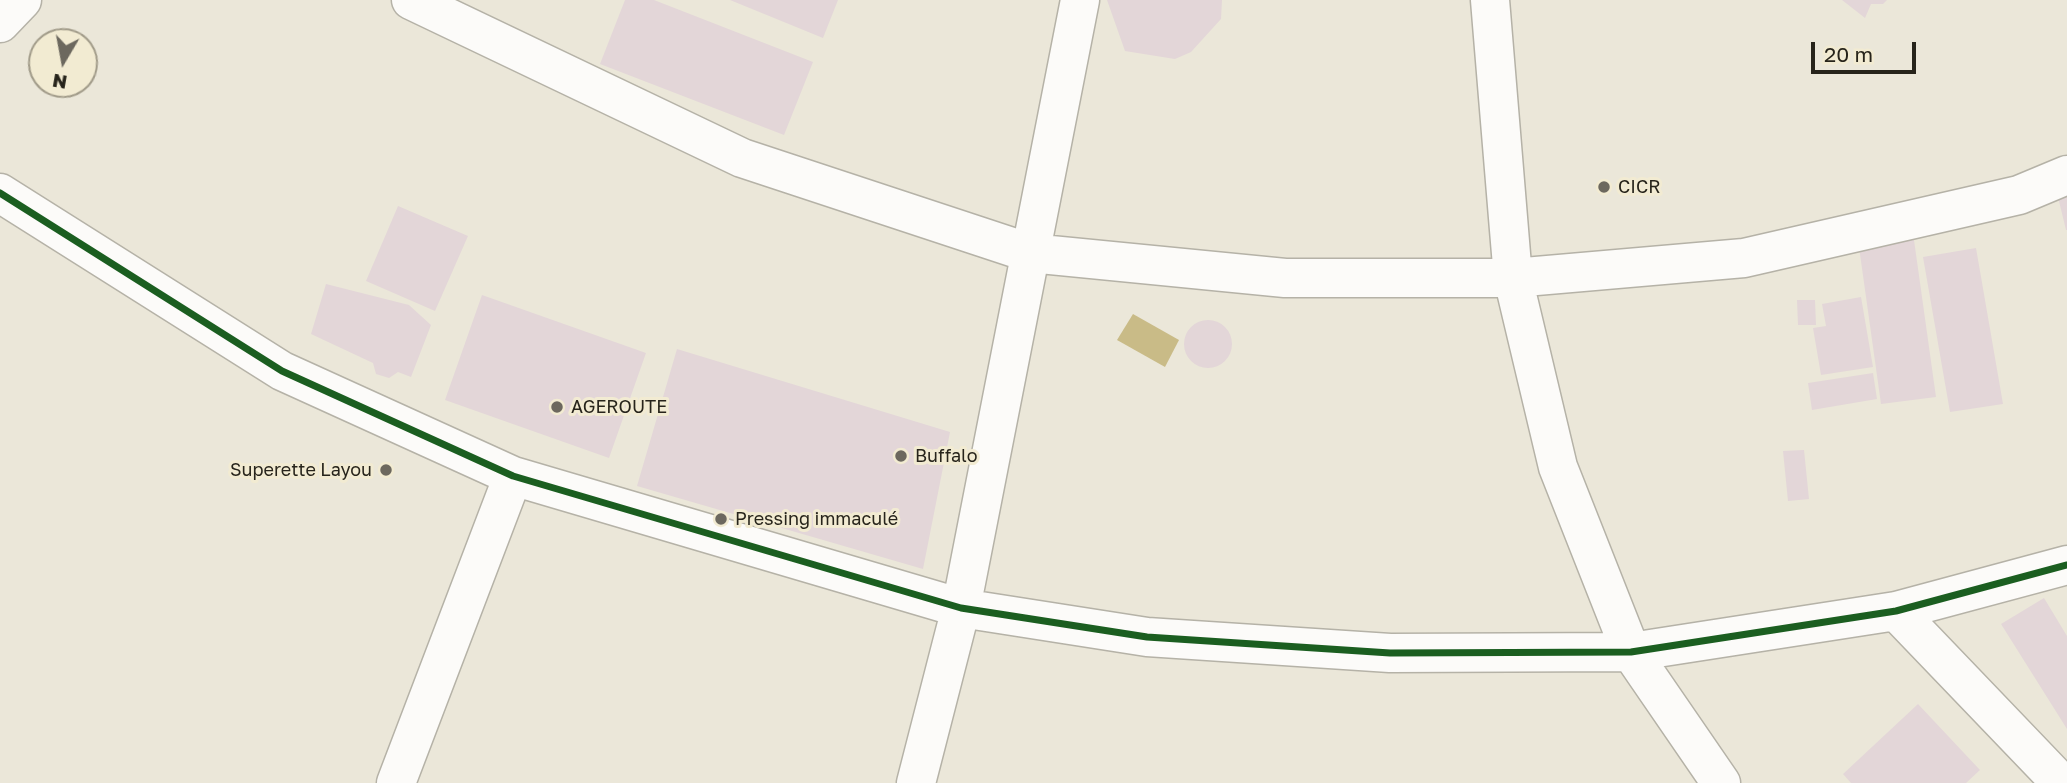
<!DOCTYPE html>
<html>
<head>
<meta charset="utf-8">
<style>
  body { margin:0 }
  #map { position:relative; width:2067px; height:783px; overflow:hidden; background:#ebe7d9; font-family:"Golos Text",sans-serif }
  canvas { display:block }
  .north { position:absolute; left:28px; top:28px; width:70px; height:70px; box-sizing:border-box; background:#f2ebd2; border:2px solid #a19b89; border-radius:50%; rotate:190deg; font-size:19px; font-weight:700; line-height:28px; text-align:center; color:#27241b }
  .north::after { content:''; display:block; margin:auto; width:24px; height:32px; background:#6c685e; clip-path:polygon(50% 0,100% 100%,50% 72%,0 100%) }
  .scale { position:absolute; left:1811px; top:42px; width:105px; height:32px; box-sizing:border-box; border:4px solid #27241b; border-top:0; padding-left:9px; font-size:21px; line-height:24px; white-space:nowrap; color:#27241b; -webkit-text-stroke:5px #f2ebd2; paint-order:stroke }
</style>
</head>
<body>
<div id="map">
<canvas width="2067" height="783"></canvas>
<div class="north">N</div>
<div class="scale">20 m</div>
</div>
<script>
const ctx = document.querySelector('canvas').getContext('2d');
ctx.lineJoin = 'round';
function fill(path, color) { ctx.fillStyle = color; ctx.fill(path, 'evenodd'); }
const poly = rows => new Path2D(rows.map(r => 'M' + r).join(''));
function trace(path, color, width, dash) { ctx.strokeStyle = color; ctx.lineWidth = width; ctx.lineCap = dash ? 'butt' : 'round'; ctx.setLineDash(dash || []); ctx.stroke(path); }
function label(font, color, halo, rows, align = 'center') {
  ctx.font = font + ' "Golos Text",sans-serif'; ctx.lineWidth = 6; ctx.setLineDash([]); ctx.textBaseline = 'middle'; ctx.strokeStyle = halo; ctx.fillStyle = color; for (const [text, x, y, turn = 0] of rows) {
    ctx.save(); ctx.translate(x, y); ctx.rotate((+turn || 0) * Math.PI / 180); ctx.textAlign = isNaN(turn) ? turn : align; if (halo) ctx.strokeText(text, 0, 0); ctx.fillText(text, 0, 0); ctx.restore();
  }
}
fill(poly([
  [1133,314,1179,340,1165,367,1117,340]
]), '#c9bb87');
fill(poly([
  [625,0,654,0,813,62,784,135,600,64],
  [730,0,838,0,823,38],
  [1107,0,1222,0,1221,19,1191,52,1175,59,1125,51],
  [1842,0,1887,0,1883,4,1871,4,1865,18],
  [2067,196,2067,230,2066,230,2058,197],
  [398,206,468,236,435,311,366,281],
  [1914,240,1936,397,1881,404,1859,247],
  [1976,248,2003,404,1950,412,1923,257],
  [326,284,409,305,431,325,411,377,398,372,389,378,376,374,373,363,311,334],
  [482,295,646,353,609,458,445,400],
  [1861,297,1873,367,1821,375,1813,328,1826,326,1822,304],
  [1797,300,1815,300,1816,325,1798,325],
  '1184 344a24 24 0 1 1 48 0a24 24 0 1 1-48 0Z',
  [677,349,950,432,923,569,637,486],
  [1873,373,1877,399,1812,410,1808,383],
  [1804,450,1809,499,1788,501,1783,451],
  [2044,598,2067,636,2067,729,2001,624],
  [1918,704,1980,770,1966,783,1851,783,1843,774]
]), '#e3d6d8');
const minor = poly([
  [411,0,742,158,1030,253,1285,278,1513,278,1744,258,2019,195,2067,175],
  [1490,0,1513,278,1558,467,1631,652,1721,783],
  [0,23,22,0],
  [0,193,282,371,513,476,961,608,1147,637,1390,653,1631,652,1896,611,2067,565],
  [1896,611,2061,783],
  [396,783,513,476],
  [916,783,961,608,1080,0]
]);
trace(minor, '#b5b2a7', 41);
trace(minor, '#fcfbf9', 38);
trace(poly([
  [0,193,282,371,513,476,961,608,1147,637,1390,653,1631,652,1896,611,2067,565]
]), '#1b5e20', 7);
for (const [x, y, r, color] of [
  [1604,187,7,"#6c685e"],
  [557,407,7,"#6c685e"],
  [901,456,7,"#6c685e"],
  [386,470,7,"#6c685e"],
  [721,519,7,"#6c685e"]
]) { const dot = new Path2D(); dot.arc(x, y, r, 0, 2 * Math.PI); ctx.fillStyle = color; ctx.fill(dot); trace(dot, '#f2ebd2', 2.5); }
label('18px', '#27241b', '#f2ebd2', [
  ["CICR",1618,187],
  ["AGEROUTE",571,407],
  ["Buffalo",915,456],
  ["Superette Layou",372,470,"right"],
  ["Pressing immaculé",735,519]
], 'left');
</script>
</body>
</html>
